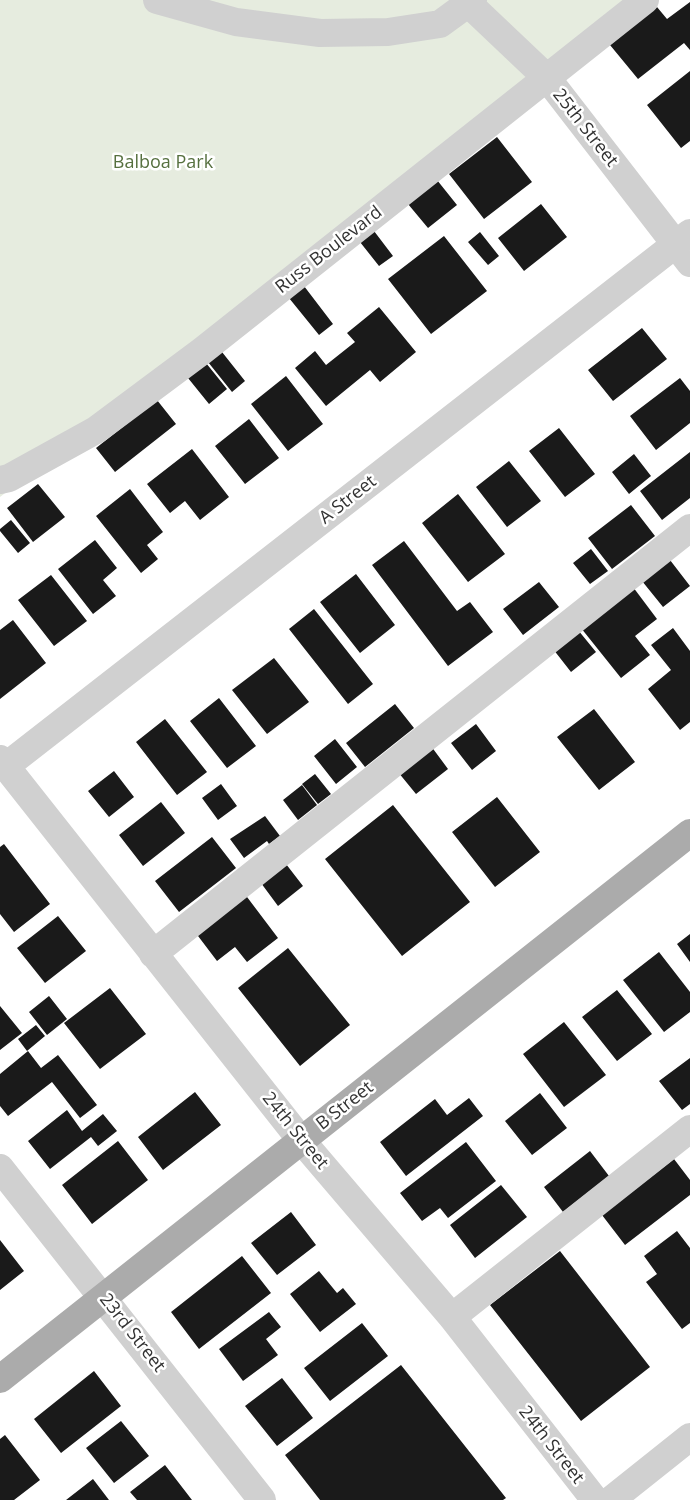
<!DOCTYPE html>
<html>
<head>
<meta charset="utf-8">
<style>
  body { margin:0 }
  canvas { display:block; background:#fff }
</style>
</head>
<body>
<canvas width="690" height="1500"></canvas>
<script>
const ctx = document.querySelector('canvas').getContext('2d');
ctx.lineJoin = 'round';
function fill(path, color) { ctx.fillStyle = color; ctx.fill(path, 'evenodd'); }
const poly = rows => new Path2D(rows.map(r => 'M' + r).join(''));
function trace(path, color, width, dash) { ctx.strokeStyle = color; ctx.lineWidth = width; ctx.lineCap = dash ? 'butt' : 'round'; ctx.setLineDash(dash || []); ctx.stroke(path); }
function label(font, color, halo, rows, align = 'center') {
  ctx.font = font + ' "Open Sans",sans-serif'; ctx.lineWidth = 5; ctx.setLineDash([]); ctx.textBaseline = 'middle'; ctx.strokeStyle = halo; ctx.fillStyle = color; for (const [text, x, y, turn = 0] of rows) {
    ctx.save(); ctx.translate(x, y); ctx.rotate((+turn || 0) * Math.PI / 180); ctx.textAlign = isNaN(turn) ? turn : align; if (halo) ctx.strokeText(text, 0, 0); ctx.fillText(text, 0, 0); ctx.restore();
  }
}
fill(poly([
  [0,0,636,0,0,497]
]), '#e6ecdf');
fill(poly([
  [690,2,690,50,684,43,638,79,610,45,657,7,667,19],
  [690,71,690,141,681,148,647,105],
  [497,137,532,182,484,219,449,174],
  [437,180,457,205,428,228,408,204],
  [541,204,567,237,524,271,498,238],
  [374,231,393,256,379,266,360,242],
  [480,232,499,256,488,265,468,242],
  [444,236,487,291,431,334,388,279],
  [304,286,333,324,319,335,289,298],
  [379,307,416,352,380,382,370,370,326,406,295,368,315,351,326,365,355,342,347,333],
  [642,328,667,359,613,401,588,370],
  [222,352,245,381,232,392,208,362],
  [206,363,227,389,209,404,188,378],
  [286,376,323,424,288,451,251,404],
  [680,378,690,391,690,423,656,450,630,416],
  [157,400,176,424,115,472,96,448],
  [249,419,279,458,245,484,215,446],
  [559,428,595,474,565,497,529,451],
  [192,449,229,497,200,520,185,501,170,513,147,484],
  [690,452,690,498,662,520,640,491],
  [634,454,651,476,629,494,612,472],
  [509,461,541,501,507,527,476,487],
  [38,484,65,517,33,542,7,508],
  [130,489,163,532,147,545,158,559,141,573,96,516],
  [458,494,505,554,468,582,422,523],
  [631,505,655,536,612,569,588,538],
  [11,520,30,543,18,553,0,531,0,529],
  [95,540,117,568,103,580,116,596,93,614,58,569],
  [404,541,457,611,470,602,493,632,448,666,372,565],
  [591,549,608,571,590,584,573,563],
  [670,560,690,586,663,607,642,581],
  [356,574,395,625,360,653,320,602],
  [51,575,87,621,54,646,18,600],
  [539,582,559,607,523,635,503,609],
  [633,587,657,619,635,636,650,655,621,678,581,628],
  [314,609,373,684,348,704,289,629],
  [13,620,46,663,0,699,0,630],
  [673,628,690,651,690,722,680,730,648,689,671,670,651,645],
  [578,630,596,652,571,672,553,649],
  [274,658,309,702,267,734,232,690],
  [219,698,256,746,227,768,190,721],
  [395,704,414,728,365,767,346,743],
  [594,709,635,762,599,790,557,737],
  [165,719,207,772,177,795,136,742],
  [476,724,496,751,472,770,451,743],
  [335,739,357,767,336,784,314,756],
  [431,746,448,769,416,794,398,772],
  [114,771,134,797,109,817,88,791],
  [315,774,331,794,318,804,302,784],
  [221,784,237,806,218,820,202,798],
  [302,785,317,805,298,820,283,800],
  [497,797,540,852,495,887,452,832],
  [161,802,185,833,143,866,119,835],
  [393,805,470,902,402,956,325,859],
  [265,816,280,836,269,844,267,841,244,858,230,839],
  [212,837,236,868,179,912,155,881],
  [4,844,50,904,14,932,0,914,0,847],
  [286,864,303,886,278,906,261,883],
  [244,893,278,938,247,962,235,947,217,961,195,932],
  [58,916,86,951,45,983,17,948],
  [690,934,690,962,677,944],
  [288,948,350,1025,300,1066,238,988],
  [659,952,690,992,690,1012,664,1032,623,980],
  [110,988,146,1034,100,1069,64,1023],
  [617,990,652,1034,617,1061,582,1017],
  [49,996,67,1019,47,1035,29,1012],
  [0,1006,22,1033,0,1050],
  [564,1022,606,1075,564,1107,523,1054],
  [36,1025,45,1036,27,1051,18,1039],
  [28,1051,41,1068,58,1055,97,1105,80,1118,52,1082,8,1116,0,1106,0,1074],
  [690,1058,690,1104,682,1110,659,1081],
  [195,1092,221,1125,163,1170,138,1137],
  [540,1093,567,1128,532,1155,505,1121],
  [469,1098,483,1116,406,1176,380,1142,435,1099,447,1115],
  [67,1110,82,1131,103,1114,117,1131,98,1146,91,1137,50,1169,28,1141],
  [118,1141,148,1180,92,1224,62,1185],
  [466,1142,496,1181,448,1218,440,1208,422,1221,400,1193],
  [590,1151,609,1176,563,1212,544,1187],
  [674,1159,690,1180,690,1195,625,1245,602,1215],
  [501,1185,527,1217,475,1258,450,1225],
  [291,1212,316,1245,277,1275,251,1243],
  [677,1231,690,1248,690,1323,682,1329,646,1282,657,1274,644,1256],
  [0,1240,24,1271,0,1290],
  [560,1251,650,1367,581,1421,490,1305],
  [242,1256,271,1293,199,1349,171,1312],
  [319,1271,337,1293,343,1288,356,1304,320,1332,290,1294],
  [269,1312,281,1327,266,1339,278,1355,243,1381,219,1349],
  [362,1323,388,1356,330,1401,304,1368],
  [401,1365,506,1498,503,1500,320,1500,285,1455],
  [94,1371,121,1406,61,1453,34,1419],
  [282,1378,313,1418,277,1446,245,1406],
  [121,1421,149,1456,114,1483,86,1448],
  [5,1435,40,1480,14,1500,0,1500,0,1439],
  [165,1465,192,1500,137,1500,130,1492],
  [93,1479,109,1500,66,1500]
]), '#1a1a1a');
trace(poly([
  [157,0,236,22,320,33,388,32,440,24,473,0],
  [469,4,547,78,690,263],
  [0,480,9,478,96,430,202,351,645,0],
  [0,759,301,1140,452,1317,595,1500],
  [6,766,690,233],
  [153,954,690,528],
  [0,1168,262,1500],
  [452,1317,690,1129],
  [611,1500,690,1437]
]), '#d0d0d0', 28);
trace(poly([
  [0,1379,690,833]
]), '#ababab', 28);
label('18px', '#333', '#fff', [
  ["25th Street",585,128,52],
  ["Russ Boulevard",329,250,-38],
  ["A Street",348,500,-38],
  ["B Street",345,1106,-38],
  ["24th Street",295,1131,51],
  ["23rd Street",132,1333,52],
  ["24th Street",551,1445,52]
]);
label('18px', '#56703f', '#fff', [
  ["Balboa Park",163,163]
]);
</script>
</body>
</html>
